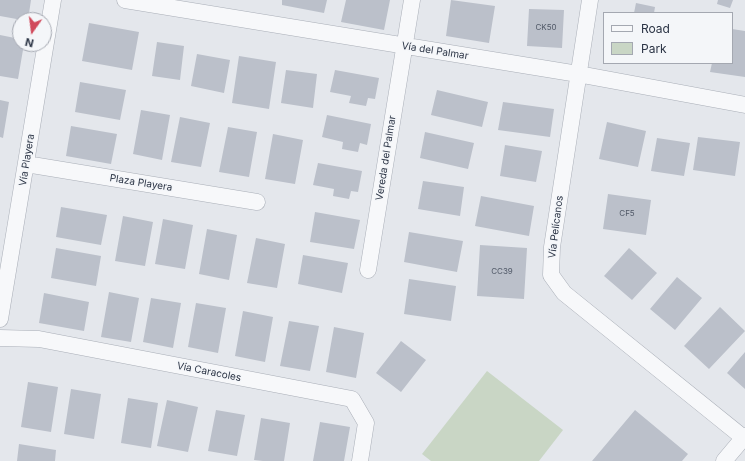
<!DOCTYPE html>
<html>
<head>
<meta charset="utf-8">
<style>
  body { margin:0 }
  #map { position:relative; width:745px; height:461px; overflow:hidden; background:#e4e7ec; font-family:Inter,sans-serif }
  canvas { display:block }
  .legend { position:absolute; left:603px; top:12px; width:130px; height:52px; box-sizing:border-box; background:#f4f6f9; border:1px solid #a4a8b1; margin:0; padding:5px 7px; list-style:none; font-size:12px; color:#2b3445 }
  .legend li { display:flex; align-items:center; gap:8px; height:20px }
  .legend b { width:20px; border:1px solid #a4a8b1 }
  .north { position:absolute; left:12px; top:12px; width:40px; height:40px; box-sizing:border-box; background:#f4f6f9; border:1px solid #a4a8b1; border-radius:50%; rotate:194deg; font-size:11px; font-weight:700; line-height:16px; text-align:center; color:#2b3445 }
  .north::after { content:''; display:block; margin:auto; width:14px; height:18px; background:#d1495b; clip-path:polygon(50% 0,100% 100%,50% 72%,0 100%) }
</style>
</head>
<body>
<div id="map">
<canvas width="745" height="461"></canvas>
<ul class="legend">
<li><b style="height:5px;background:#f7f8fa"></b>Road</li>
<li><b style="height:11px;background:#c9d6c5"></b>Park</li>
</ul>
<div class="north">N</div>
</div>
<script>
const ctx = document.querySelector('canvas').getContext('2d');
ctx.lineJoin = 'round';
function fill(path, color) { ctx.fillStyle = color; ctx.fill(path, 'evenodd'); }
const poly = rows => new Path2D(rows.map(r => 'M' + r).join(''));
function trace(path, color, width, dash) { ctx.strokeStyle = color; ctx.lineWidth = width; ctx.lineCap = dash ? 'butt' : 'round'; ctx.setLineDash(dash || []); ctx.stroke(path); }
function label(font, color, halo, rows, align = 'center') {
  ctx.font = font + ' Inter,sans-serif'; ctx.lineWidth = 3; ctx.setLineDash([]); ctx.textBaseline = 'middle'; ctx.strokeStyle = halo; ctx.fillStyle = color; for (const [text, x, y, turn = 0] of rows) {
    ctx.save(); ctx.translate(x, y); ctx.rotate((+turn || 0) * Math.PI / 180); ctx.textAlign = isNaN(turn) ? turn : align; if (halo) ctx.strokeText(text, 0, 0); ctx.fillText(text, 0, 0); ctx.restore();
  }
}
fill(poly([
  [487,371,563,430,539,461,431,461,422,454]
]), '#c9d6c5');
fill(poly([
  [0,0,31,0,28,20,22,20,0,16],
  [282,0,327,0,324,13,282,5],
  [346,0,390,0,384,30,341,22],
  [451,0,495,6,489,43,446,36],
  [718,0,733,0,730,8,717,4],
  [636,3,655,7,654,13,634,13],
  [529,9,564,10,562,48,527,46],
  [89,23,139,32,132,70,82,61],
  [732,29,745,31,745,77,710,72,712,63,732,63],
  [0,35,20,39,20,44,24,44,18,79,0,76],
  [157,42,184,46,180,80,152,76],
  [197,54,230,60,224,93,191,86],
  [239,56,276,62,269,109,232,103],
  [286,70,317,74,313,108,281,103],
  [335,70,379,78,375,99,368,98,366,106,349,103,351,96,330,92],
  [80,82,126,90,120,120,75,112],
  [437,90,488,102,482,127,431,115],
  [0,100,9,102,3,138,0,137],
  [503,102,554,109,550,137,498,130],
  [141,110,170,115,162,160,133,154],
  [327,115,371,124,367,145,360,143,358,152,342,149,343,142,322,137],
  [180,117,210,123,201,167,171,162],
  [607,122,646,131,638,167,599,159],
  [71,126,117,134,111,164,66,156],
  [228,127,257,132,249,177,219,172],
  [425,132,474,143,468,169,420,158],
  [273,134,303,140,295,184,265,179],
  [698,137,740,142,735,176,693,170],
  [657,138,690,143,684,176,651,171],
  [505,145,542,151,536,182,500,176],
  [318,163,362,171,358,192,351,191,349,199,333,196,334,189,313,185],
  [423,181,464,187,460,216,418,209],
  [608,194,651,200,646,235,603,229],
  [481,196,534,206,529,236,475,226],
  [61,207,107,215,101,245,56,237],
  [315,212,360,220,354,249,310,242],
  [123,216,153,222,145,266,115,261],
  [163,219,193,225,185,269,155,264],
  [207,229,237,235,229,280,199,274],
  [409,232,463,241,457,272,404,262],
  [256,238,285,244,277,288,247,283],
  [480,245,527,248,524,299,477,296],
  [56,248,101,256,96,286,51,278],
  [629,248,657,273,632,300,604,276],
  [303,255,348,263,342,293,298,284],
  [677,277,702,298,675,330,650,309],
  [409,279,456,286,451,321,404,314],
  [109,292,139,298,131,342,101,337],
  [44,293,89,302,84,331,39,323],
  [151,298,181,303,173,348,143,342],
  [196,303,226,308,218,353,188,347],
  [720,307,745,331,709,369,684,346],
  [243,311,273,317,265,362,235,356],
  [289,321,319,326,310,371,280,366],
  [334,327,364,333,356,378,326,372],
  [401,341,426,360,401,392,376,373],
  [745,352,745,389,727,373],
  [28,382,58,387,51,432,21,427],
  [71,389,101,394,94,439,64,434],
  [128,398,158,403,151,448,121,443],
  [167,400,198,407,188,452,157,446],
  [216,410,245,415,237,456,208,451],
  [635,410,688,454,682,461,592,461],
  [261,418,290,423,284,461,263,461,254,460],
  [320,422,350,427,344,461,313,461],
  [19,444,56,450,55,461,17,461]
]), '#bbc0ca');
const minor = poly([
  [125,0,578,74,745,105],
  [590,0,552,247,551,275,564,293,745,439],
  [26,164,257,202],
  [368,270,412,0],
  [0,319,53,0],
  [0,338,39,339,352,399,366,423,360,461],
  [724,461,745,436]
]);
trace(minor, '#a9aeb7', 17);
trace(minor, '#f7f8fa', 16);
label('8px', '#4f5766', null, [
  ["CK50",546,28],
  ["CF5",627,214],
  ["CC39",502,272]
]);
label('10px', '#2b3445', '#f4f6f9', [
  ["Vía del Palmar",435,51,9],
  ["Vereda del Palmar",386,158,-81],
  ["Vía Playera",27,160,-81],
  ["Plaza Playera",141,183,9],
  ["Vía Pelícanos",556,227,-83],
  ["Vía Caracoles",209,372,11]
]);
</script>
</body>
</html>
